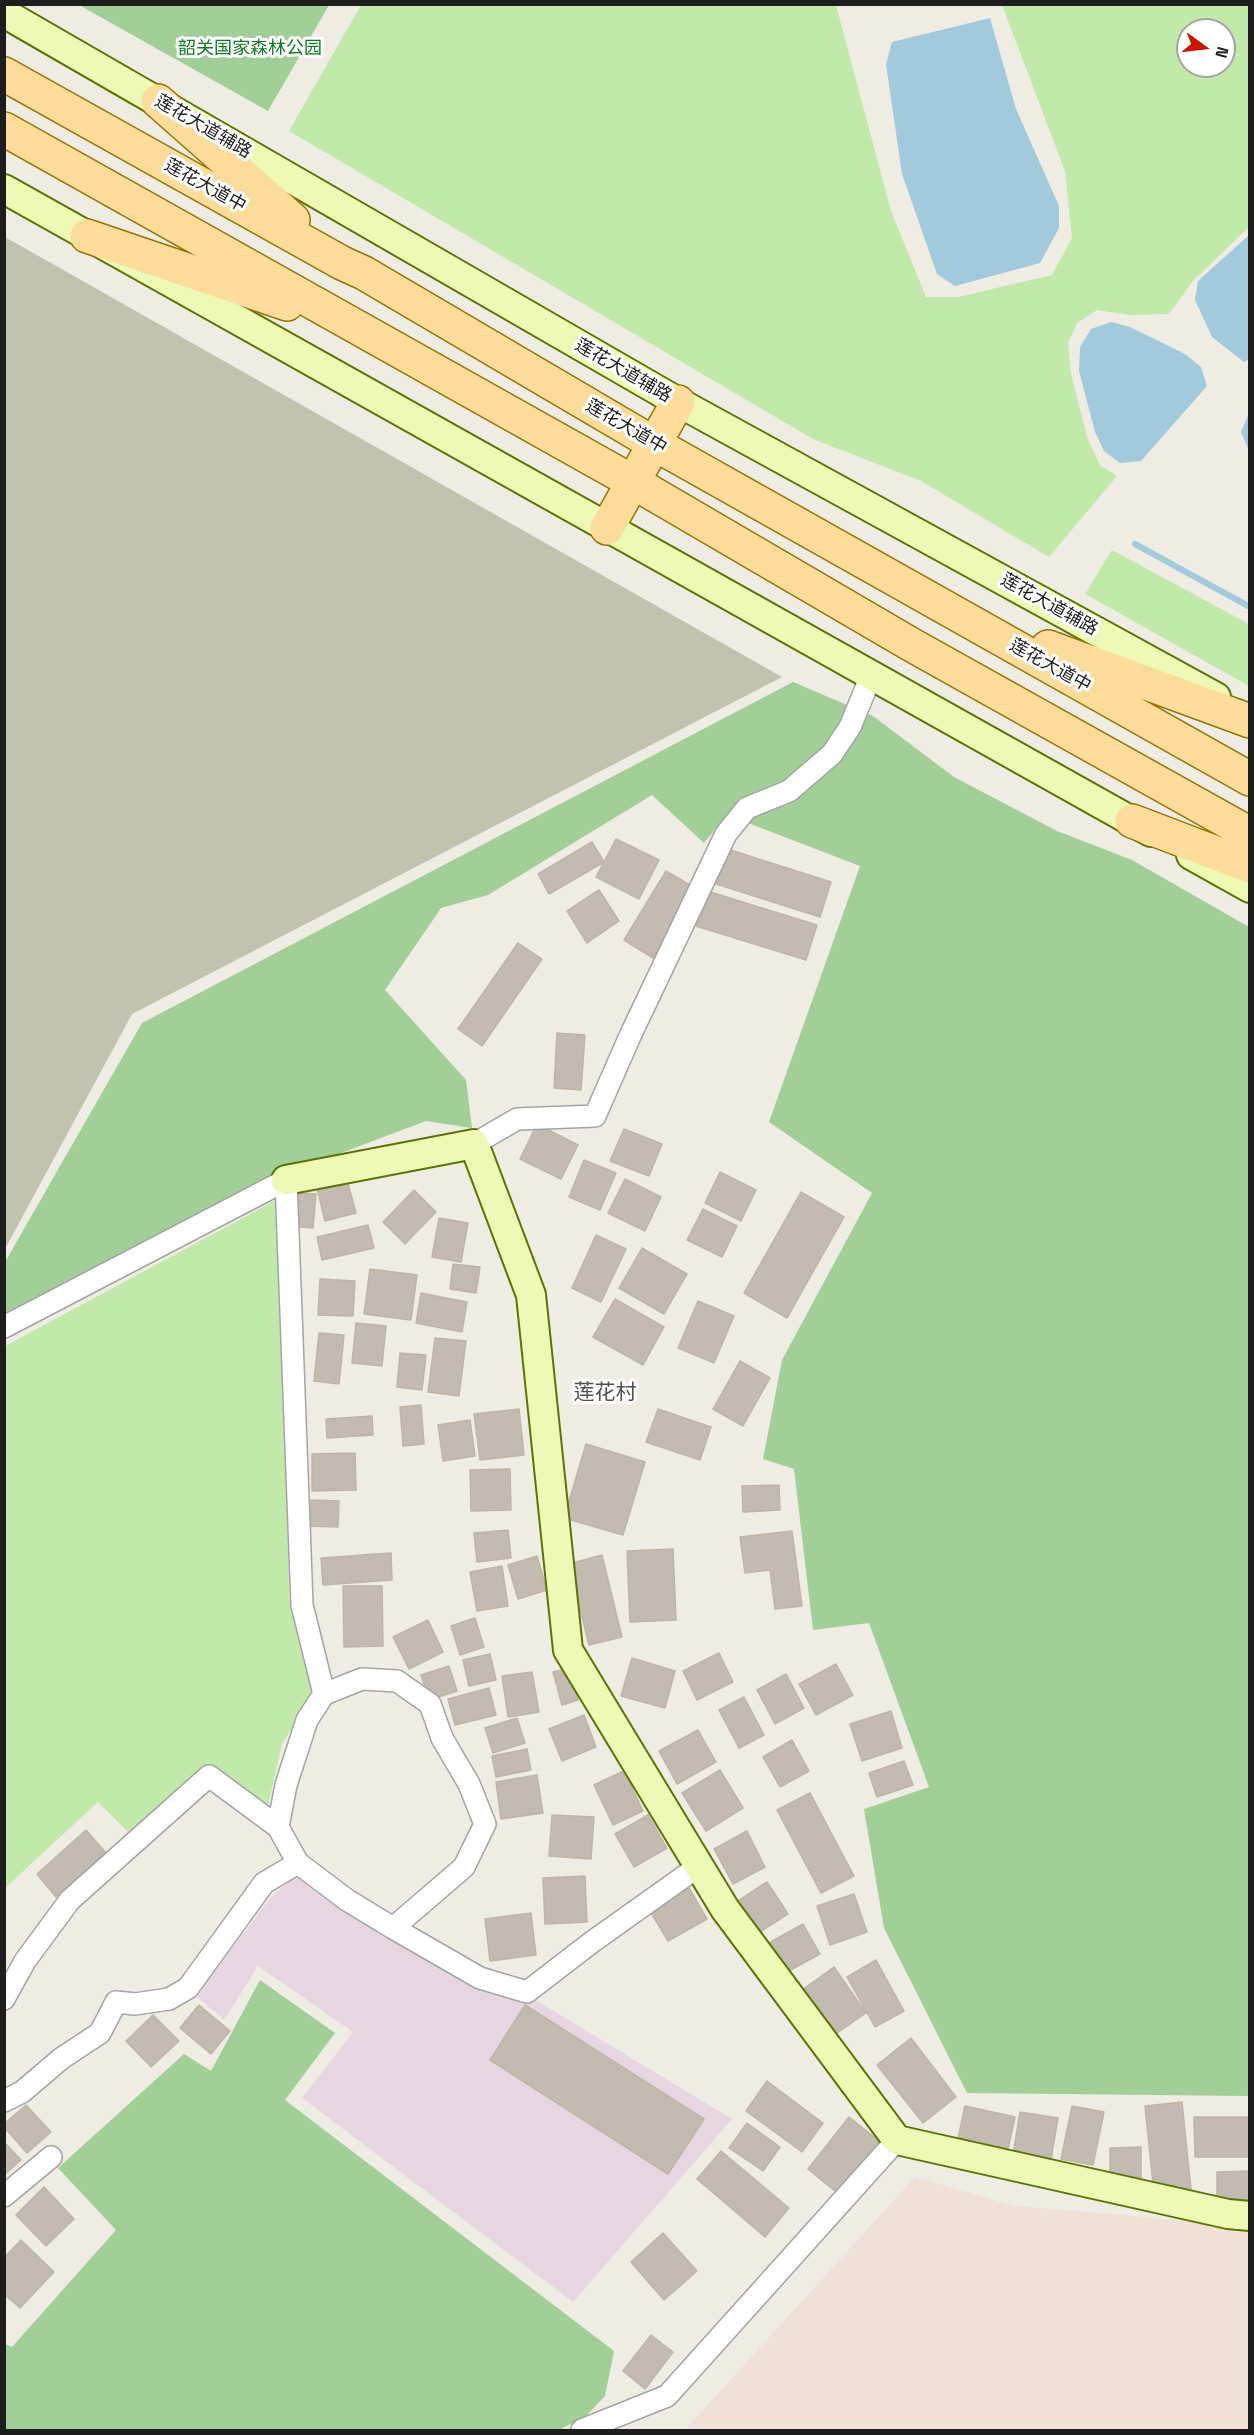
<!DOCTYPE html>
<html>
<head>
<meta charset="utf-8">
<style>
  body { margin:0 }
  #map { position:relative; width:1254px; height:2435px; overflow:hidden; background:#eeece3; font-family:"Space Grotesk",sans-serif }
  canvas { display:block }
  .frame { position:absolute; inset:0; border:6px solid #1d1d1d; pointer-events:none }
  .north { position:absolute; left:1176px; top:18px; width:60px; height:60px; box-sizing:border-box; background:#fff; border:2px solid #a5a5a5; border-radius:50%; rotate:105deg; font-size:16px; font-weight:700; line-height:24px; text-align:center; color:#1d1d1d }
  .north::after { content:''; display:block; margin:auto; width:21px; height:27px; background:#ca1601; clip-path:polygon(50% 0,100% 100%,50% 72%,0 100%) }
</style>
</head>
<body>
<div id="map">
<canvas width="1254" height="2435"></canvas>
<div class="frame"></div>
<div class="north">N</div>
</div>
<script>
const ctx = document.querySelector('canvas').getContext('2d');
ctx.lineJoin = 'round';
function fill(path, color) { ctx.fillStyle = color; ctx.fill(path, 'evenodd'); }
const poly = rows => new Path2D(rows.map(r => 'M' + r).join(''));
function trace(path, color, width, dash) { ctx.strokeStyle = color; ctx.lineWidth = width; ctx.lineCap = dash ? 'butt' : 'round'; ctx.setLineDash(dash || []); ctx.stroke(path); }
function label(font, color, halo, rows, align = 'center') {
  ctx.font = font + ' "Space Grotesk","Noto Sans SC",sans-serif'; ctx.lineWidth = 6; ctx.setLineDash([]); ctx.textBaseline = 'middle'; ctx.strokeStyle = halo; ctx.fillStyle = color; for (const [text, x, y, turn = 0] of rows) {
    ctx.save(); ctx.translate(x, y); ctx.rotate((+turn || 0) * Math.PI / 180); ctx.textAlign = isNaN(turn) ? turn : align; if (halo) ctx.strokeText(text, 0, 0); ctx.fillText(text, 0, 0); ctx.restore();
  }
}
fill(poly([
  [296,1876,406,1949,472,1987,534,1999,732,2119,573,2302,302,2098,353,2032,258,1966,224,2020,196,1996,271,1897]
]), '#e8d5e2');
fill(poly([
  [915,2177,1015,2206,1249,2226,1249,2430,685,2430]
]), '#f0e0d6');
fill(poly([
  [5,237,782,677,132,1014,5,1249]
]), '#c1c3af');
fill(poly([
  [361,5,836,5,891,211,926,297,958,297,1052,275,1072,238,1065,171,1002,5,1249,5,1249,227,1192,282,1169,314,1131,315,1097,310,1077,323,1068,343,1071,374,1088,440,1100,465,1117,476,1049,557,921,481,813,439,289,131],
  [1188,30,1224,30,1224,66,1188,66],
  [1112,550,1249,624,1249,686,1085,594],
  [280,1198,289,1599,313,1693,282,1744,268,1805,209,1765,128,1832,98,1802,5,1888,5,1346]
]), '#c1e9a9');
fill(poly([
  [79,5,329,4,329,5,268,111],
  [793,682,873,716,954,777,1057,831,1132,860,1249,927,1249,2096,967,2093,884,1928,864,1809,929,1787,869,1623,813,1630,794,1469,763,1459,782,1360,872,1193,769,1122,860,866,727,815,704,843,652,795,488,895,441,908,385,990,466,1080,472,1128,426,1121,288,1173,5,1316,5,1262,142,1023],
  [260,1980,335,2033,285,2100,614,2351,605,2396,586,2416,559,2430,5,2430,5,2344,12,2347,116,2230,58,2168,184,2054,211,2071]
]), '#a2ce98');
fill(poly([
  [990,18,1016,109,1059,206,1059,228,1040,263,955,286,937,274,902,174,886,64,892,42],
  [1249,235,1250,359,1244,362,1212,337,1195,300,1198,281],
  [1111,322,1130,327,1185,354,1201,367,1207,386,1141,461,1120,463,1104,451,1095,432,1079,371,1080,347,1091,329],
  [1249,413,1249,451,1241,432]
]), '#a3c9dc');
trace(poly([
  [1135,544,1250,607]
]), '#a3c9dc', 6);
const building = poly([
  [616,839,659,860,639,899,596,877,616,839],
  [592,842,604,862,549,894,538,874,592,842],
  [721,847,831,882,820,917,710,882,721,847],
  [666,871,695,888,653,958,624,940,666,871],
  [599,890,619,921,587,943,567,911,599,890],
  [707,891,817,925,806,960,696,926,707,891],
  [518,943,542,959,482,1046,458,1029,518,943],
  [557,1033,585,1035,581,1090,554,1088,557,1033],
  [537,1124,578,1145,561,1179,520,1159,537,1124],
  [624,1129,662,1144,649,1176,610,1161,624,1129],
  [584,1160,616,1173,600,1210,569,1197,584,1160],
  [720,1172,756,1190,741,1221,705,1203,720,1172],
  [625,1179,661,1197,645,1231,608,1213,625,1179],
  [347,1180,356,1213,325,1221,317,1188,347,1180],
  [414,1190,436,1212,405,1244,383,1222,414,1190],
  [801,1192,844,1217,787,1318,744,1293,801,1192],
  [294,1193,316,1194,313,1228,291,1226,294,1193],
  [703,1209,737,1226,722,1257,687,1240,703,1209],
  [439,1218,468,1223,461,1262,432,1257,439,1218],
  [368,1225,374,1248,322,1260,317,1237,368,1225],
  [596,1235,626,1249,601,1302,572,1288,596,1235],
  [642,1248,687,1274,664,1314,619,1288,642,1248],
  [453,1264,480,1267,476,1293,450,1289,453,1264],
  [370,1269,417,1275,411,1320,364,1314,370,1269],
  [320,1279,355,1281,353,1316,318,1315,320,1279],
  [421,1293,467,1302,462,1332,416,1323,421,1293],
  [615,1299,664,1327,643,1365,593,1337,615,1299],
  [698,1301,734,1316,714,1363,678,1348,698,1301],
  [356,1323,386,1326,382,1366,352,1363,356,1323],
  [319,1333,344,1335,339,1384,314,1381,319,1333],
  [435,1338,466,1341,459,1396,428,1392,435,1338],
  [400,1353,426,1355,422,1390,397,1387,400,1353],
  [740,1361,770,1378,743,1426,713,1409,740,1361],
  [421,1405,424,1444,403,1446,400,1407,421,1405],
  [519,1409,524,1455,480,1460,474,1414,519,1409],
  [658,1409,711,1427,700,1460,646,1442,658,1409],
  [372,1416,373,1435,327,1438,326,1419,372,1416],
  [470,1420,475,1456,443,1461,438,1425,470,1420],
  [586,1444,645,1462,623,1535,564,1518,586,1444],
  [355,1453,356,1490,312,1491,312,1454,355,1453],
  [510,1469,511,1510,471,1511,470,1470,510,1469],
  [779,1485,780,1510,743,1512,742,1486,779,1485],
  [309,1500,339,1501,338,1527,308,1526,309,1500],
  [508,1530,511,1558,477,1562,474,1533,508,1530],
  [792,1531,802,1606,775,1609,770,1570,745,1573,740,1537,792,1531],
  [673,1549,676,1620,630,1622,627,1551,673,1549],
  [391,1553,392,1580,323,1585,321,1558,391,1553],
  [602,1555,622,1637,589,1645,569,1564,602,1555],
  [537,1556,547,1590,518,1599,508,1565,537,1556],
  [502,1566,508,1606,477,1611,470,1572,502,1566],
  [343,1586,382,1586,383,1646,344,1647,343,1586],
  [475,1618,484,1647,460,1655,451,1626,475,1618],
  [428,1620,443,1652,409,1669,393,1637,428,1620],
  [719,1653,733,1682,697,1700,683,1671,719,1653],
  [490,1654,496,1680,469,1686,463,1660,490,1654],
  [632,1658,675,1671,665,1708,621,1696,632,1658],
  [836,1664,853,1695,816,1715,799,1684,836,1664],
  [449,1666,457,1691,429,1700,421,1675,449,1666],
  [569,1668,578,1700,562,1705,553,1672,569,1668],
  [532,1672,539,1712,508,1717,502,1676,532,1672],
  [786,1674,804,1708,775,1724,757,1690,786,1674],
  [489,1688,496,1715,455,1725,448,1699,489,1688],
  [744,1697,764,1735,739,1748,719,1710,744,1697],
  [891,1711,902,1748,862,1761,850,1724,891,1711],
  [584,1715,596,1747,562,1761,549,1729,584,1715],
  [517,1718,525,1743,493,1753,485,1728,517,1718],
  [698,1730,716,1762,677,1784,659,1751,698,1730],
  [792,1740,809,1771,780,1787,763,1757,792,1740],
  [527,1749,531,1770,496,1777,492,1756,527,1749],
  [904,1761,913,1785,877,1797,869,1773,904,1761],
  [720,1770,743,1808,706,1831,682,1793,720,1770],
  [624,1771,643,1811,613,1825,594,1785,624,1771],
  [537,1775,543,1813,501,1819,496,1782,537,1775],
  [810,1793,854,1876,821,1893,777,1810,810,1793],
  [552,1815,594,1817,591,1859,549,1856,552,1815],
  [648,1815,667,1848,634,1867,615,1834,648,1815],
  [86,1830,106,1853,56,1897,37,1874,86,1830],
  [747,1831,765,1867,733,1884,714,1849,747,1831],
  [585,1876,587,1922,545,1924,543,1878,585,1876],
  [767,1882,788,1914,758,1933,738,1901,767,1882],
  [689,1888,707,1919,668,1941,650,1911,689,1888],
  [854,1894,867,1932,830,1945,817,1906,854,1894],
  [531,1913,536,1955,490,1961,485,1919,531,1913],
  [803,1924,820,1954,785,1973,769,1943,803,1924],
  [876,1960,904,2011,875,2027,847,1977,876,1960],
  [834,1967,866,2013,827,2040,795,1995,834,1967],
  [199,2005,230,2031,211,2054,180,2028,199,2005],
  [525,2005,704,2119,668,2174,490,2060,525,2005],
  [153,2015,179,2041,151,2067,126,2041,153,2015],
  [911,2038,956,2097,923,2123,877,2065,911,2038],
  [767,2081,823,2123,802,2152,746,2111,767,2081],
  [1182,2102,1191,2190,1154,2194,1145,2106,1182,2102],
  [26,2105,51,2132,27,2153,4,2127,4,2124,26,2105],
  [965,2106,1015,2117,1006,2158,956,2148,965,2106],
  [1072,2106,1104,2112,1093,2165,1061,2159,1072,2106],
  [1020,2112,1058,2118,1051,2160,1013,2154,1020,2112],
  [849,2117,883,2144,841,2196,808,2169,849,2117],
  [1194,2117,1250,2117,1250,2157,1195,2157,1194,2117],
  [747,2123,780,2147,763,2171,729,2148,747,2123],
  [4,2142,21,2160,4,2175,4,2142],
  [1141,2147,1141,2180,1110,2180,1110,2148,1141,2147],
  [721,2151,789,2208,765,2237,697,2179,721,2151],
  [1250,2171,1250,2201,1217,2202,1217,2172,1250,2171],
  [44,2187,74,2219,46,2246,16,2215,44,2187],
  [663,2233,697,2271,664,2300,631,2262,663,2233],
  [21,2240,54,2272,20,2308,4,2294,4,2258,21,2240],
  [651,2335,673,2352,645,2389,623,2371,651,2335]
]);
fill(building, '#c3bbb2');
trace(building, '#c0b4a5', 1.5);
const street = poly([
  [474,1144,517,1119,595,1116,630,1036,726,834,747,808,789,791,832,754,850,727,871,676],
  [4,1327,286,1180,302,1605,324,1694,307,1720,286,1785,278,1827,209,1776,70,1900,25,1961,4,1999],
  [278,1827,298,1863,347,1900,393,1928,464,1867,485,1824,469,1784,442,1738,430,1704,397,1681,362,1679,324,1694],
  [393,1928,480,1978,527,1992,592,1942,689,1873],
  [4,2101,22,2092,62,2058,100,2033,116,2002,135,2004,169,1999,188,1988,264,1883,298,1863],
  [4,2196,51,2157],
  [582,2430,667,2396,897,2140]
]);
const secondary = poly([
  [4,13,678,402,1216,697],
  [4,189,1151,832],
  [1191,855,1250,888],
  [286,1180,474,1144,531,1295,568,1650,725,1909,897,2140,1228,2214,1250,2216]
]);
const primary = poly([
  [4,74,342,263,364,273,653,443,1250,779],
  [158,101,293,220],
  [4,129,633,482,912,645,1250,834],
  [87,236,287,304],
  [607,528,678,402],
  [1048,647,1250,721],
  [1132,821,1250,866]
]);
trace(street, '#a4a4a4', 24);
trace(secondary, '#5c7305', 32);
trace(primary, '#967401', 36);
trace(street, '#fff', 21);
trace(secondary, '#eff9b6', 28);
trace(primary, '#fbdc9b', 33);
label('18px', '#0c7b21', '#fff', [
  ["韶关国家森林公园",250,49]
]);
label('18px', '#1d1d1d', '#fff', [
  ["莲花大道辅路",203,127,30],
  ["莲花大道中",205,186,29],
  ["莲花大道辅路",623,371,30],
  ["莲花大道中",626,427,30],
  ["莲花大道辅路",1049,605,29],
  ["莲花大道中",1050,666,29]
]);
label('21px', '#505050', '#fff', [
  ["莲花村",605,1393]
]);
</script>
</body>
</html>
